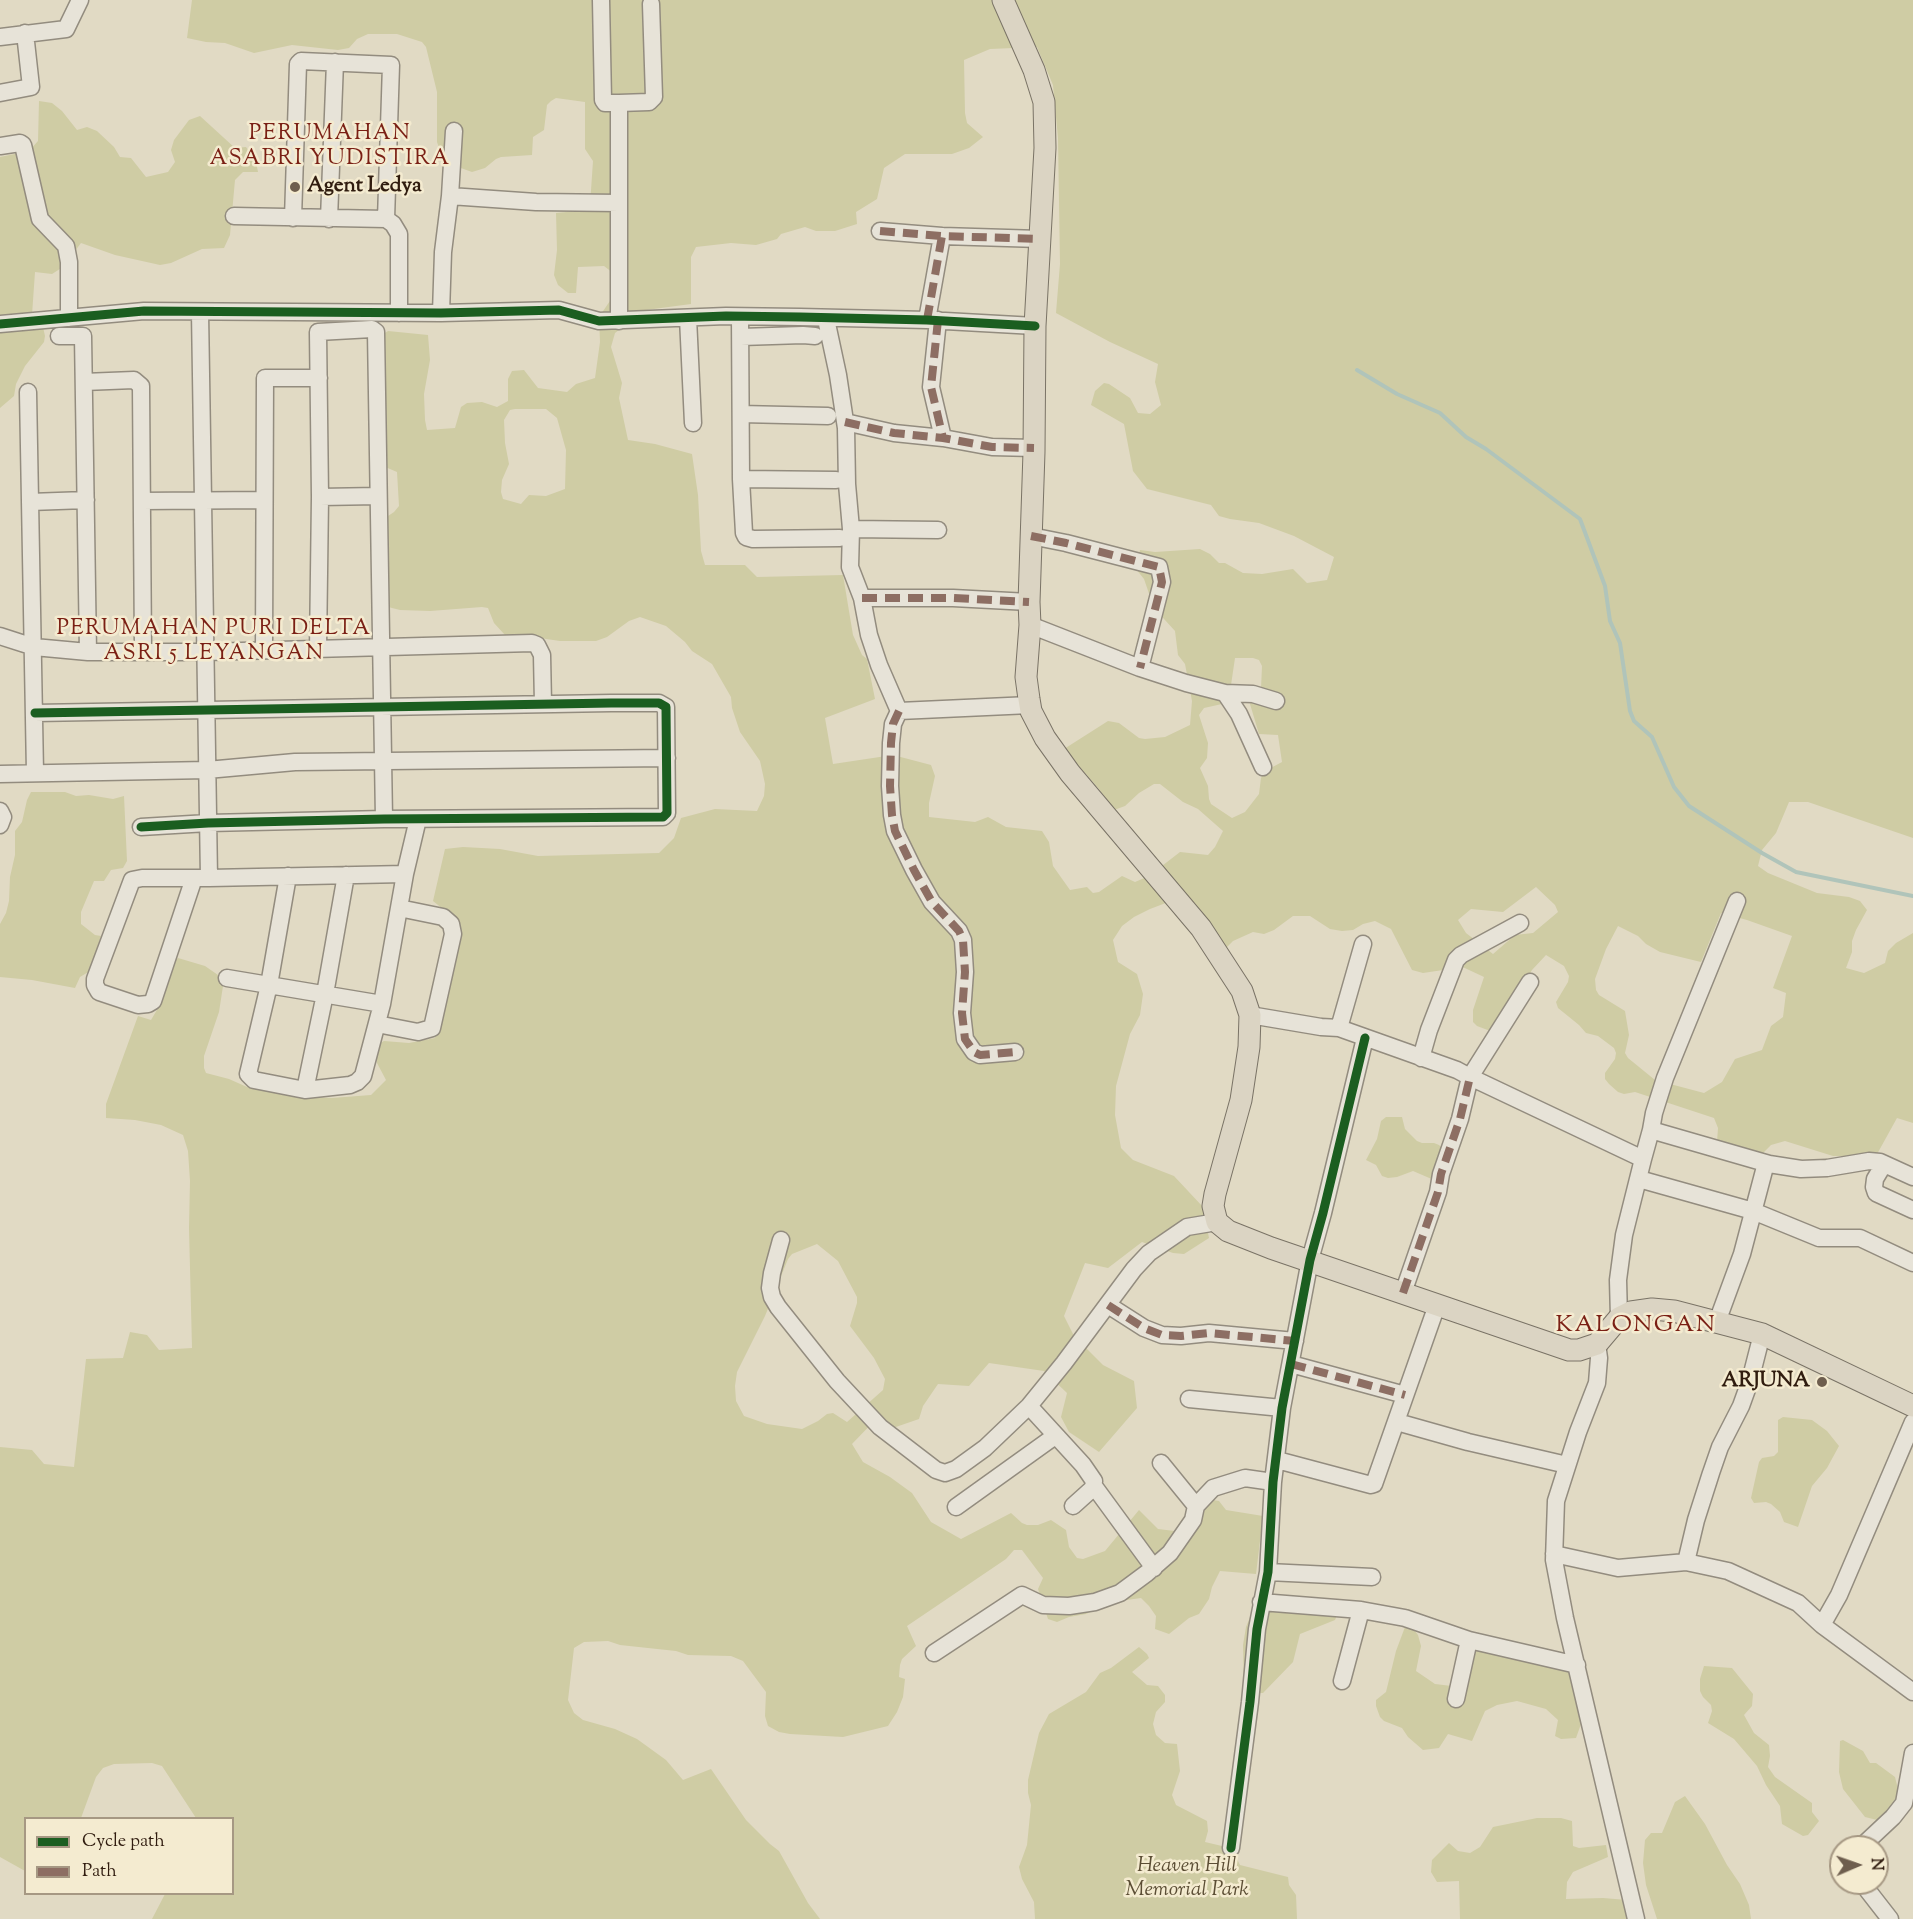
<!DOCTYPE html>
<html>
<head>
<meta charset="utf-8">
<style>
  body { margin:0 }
  #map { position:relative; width:1913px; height:1919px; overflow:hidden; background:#e1dac4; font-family:"Sorts Mill Goudy",serif }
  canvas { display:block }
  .legend { position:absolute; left:24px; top:1817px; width:210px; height:78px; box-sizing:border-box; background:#f4ebd0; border:2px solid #a69883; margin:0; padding:8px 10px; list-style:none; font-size:18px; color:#301c0f }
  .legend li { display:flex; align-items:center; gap:12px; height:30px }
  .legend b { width:30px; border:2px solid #a69883 }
  .north { position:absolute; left:1829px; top:1835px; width:60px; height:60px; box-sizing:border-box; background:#f4ebd0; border:2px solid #a69883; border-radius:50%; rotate:88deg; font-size:16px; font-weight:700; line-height:24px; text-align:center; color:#301c0f }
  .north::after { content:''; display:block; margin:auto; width:21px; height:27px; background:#6e5e4e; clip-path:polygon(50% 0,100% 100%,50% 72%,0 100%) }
</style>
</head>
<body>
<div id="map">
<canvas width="1913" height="1919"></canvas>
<ul class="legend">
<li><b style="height:8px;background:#1b5e20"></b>Cycle path</li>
<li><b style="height:8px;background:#8d6e63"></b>Path</li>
</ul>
<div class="north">N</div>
</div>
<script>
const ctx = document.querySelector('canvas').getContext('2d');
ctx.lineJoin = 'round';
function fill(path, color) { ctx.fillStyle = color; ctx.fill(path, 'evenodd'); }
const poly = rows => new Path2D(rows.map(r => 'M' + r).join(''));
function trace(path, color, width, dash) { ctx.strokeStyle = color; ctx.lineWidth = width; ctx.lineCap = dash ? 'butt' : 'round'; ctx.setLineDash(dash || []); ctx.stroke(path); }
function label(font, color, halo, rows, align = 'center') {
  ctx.font = font + ' "Sorts Mill Goudy",serif'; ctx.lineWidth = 5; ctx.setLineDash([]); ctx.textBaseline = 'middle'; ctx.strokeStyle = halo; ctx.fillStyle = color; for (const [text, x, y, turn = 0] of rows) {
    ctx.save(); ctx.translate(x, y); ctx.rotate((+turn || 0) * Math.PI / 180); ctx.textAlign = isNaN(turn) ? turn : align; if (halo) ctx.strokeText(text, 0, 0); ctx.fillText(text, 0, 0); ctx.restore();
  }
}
fill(poly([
  [192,0,1913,0,1913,838,1808,802,1789,802,1776,833,1762,850,1758,866,1768,873,1817,893,1849,897,1860,901,1867,910,1856,930,1852,941,1852,952,1846,968,1864,973,1885,963,1888,951,1896,943,1913,933,1913,1123,1897,1118,1876,1156,1833,1156,1785,1141,1771,1145,1762,1154,1717,1142,1718,1128,1714,1118,1635,1092,1624,1094,1618,1092,1609,1084,1605,1079,1605,1073,1615,1059,1616,1053,1614,1048,1598,1036,1586,1033,1579,1025,1558,1008,1556,1002,1568,982,1569,976,1564,966,1546,955,1532,970,1493,1032,1477,1026,1473,1022,1473,1010,1484,977,1452,962,1443,970,1423,973,1412,970,1391,929,1375,921,1363,924,1353,930,1342,931,1330,929,1310,916,1293,916,1274,930,1264,934,1253,932,1233,941,1222,952,1171,901,1150,909,1134,917,1122,926,1113,940,1118,962,1137,974,1143,994,1140,1015,1130,1034,1116,1086,1115,1115,1121,1148,1133,1160,1174,1176,1203,1207,1209,1238,1184,1254,1173,1253,1142,1242,1108,1268,1085,1263,1064,1316,1074,1336,1103,1365,1134,1381,1137,1408,1099,1452,1069,1432,1061,1417,1067,1393,1044,1371,989,1363,969,1386,938,1384,923,1406,919,1419,887,1430,880,1415,852,1444,863,1462,890,1477,912,1493,931,1522,961,1539,1011,1513,1022,1523,1027,1525,1038,1525,1051,1520,1066,1530,1069,1547,1077,1558,1083,1559,1105,1551,1139,1510,1158,1529,1191,1533,1204,1509,1213,1500,1219,1501,1226,1510,1263,1516,1256,1574,1220,1571,1212,1587,1209,1599,1199,1614,1189,1618,1169,1634,1155,1629,1156,1616,1149,1606,1141,1598,1112,1602,1086,1614,1069,1617,1057,1622,1048,1619,1038,1589,1043,1578,1022,1550,1014,1550,1006,1559,907,1626,916,1646,902,1659,900,1665,899,1677,905,1679,903,1697,897,1712,888,1726,843,1737,790,1734,779,1732,768,1726,765,1716,766,1692,743,1661,731,1656,688,1655,676,1651,620,1645,608,1641,584,1642,574,1648,568,1700,574,1713,583,1720,615,1729,637,1739,666,1760,683,1780,711,1769,746,1820,770,1844,779,1851,808,1903,820,1919,152,1919,165,1894,232,1894,232,1818,196,1818,162,1766,152,1763,114,1764,103,1768,96,1777,81,1818,26,1818,25,1871,0,1857,0,1447,32,1450,44,1464,74,1467,86,1359,123,1358,130,1332,147,1335,159,1350,192,1348,189,1228,190,1181,188,1151,183,1135,161,1125,135,1120,106,1118,106,1104,138,1016,151,1020,161,1003,174,961,178,958,205,966,218,975,223,986,219,1012,204,1056,204,1068,206,1073,229,1079,247,1087,294,1096,332,1098,371,1095,386,1080,377,1063,375,1049,378,1044,384,1041,409,1043,435,1038,460,929,453,917,433,901,445,849,463,847,500,849,538,856,659,853,674,838,681,818,715,809,757,811,764,796,765,784,760,761,740,732,732,708,731,697,712,664,692,651,685,642,666,626,640,617,629,621,607,637,596,641,560,641,526,636,505,635,494,623,488,608,482,607,430,611,400,610,384,606,385,518,394,512,399,506,397,472,383,466,382,335,388,331,428,335,430,360,424,394,425,420,427,430,455,428,461,407,467,403,482,402,497,407,508,401,508,379,512,371,524,370,538,388,567,392,576,384,595,378,600,342,599,317,612,298,613,273,604,266,578,267,576,293,568,293,558,285,554,275,557,250,556,213,587,210,590,205,593,161,585,149,585,102,556,98,551,101,547,105,544,130,533,137,532,155,501,157,496,159,485,168,472,172,444,162,437,142,437,92,426,47,422,42,397,34,368,34,357,39,349,48,338,50,292,45,254,53,225,43,206,42,187,38],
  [1037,47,1053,85,1058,138,1060,264,1056,313,1110,342,1158,364,1155,382,1161,405,1150,414,1138,413,1130,398,1109,384,1104,383,1095,391,1091,405,1124,424,1133,471,1147,489,1211,505,1219,516,1230,519,1259,523,1294,536,1334,557,1327,580,1307,583,1293,569,1262,574,1243,573,1225,563,1219,563,1210,554,1200,549,1155,552,1140,550,1136,569,1144,579,1154,608,1175,631,1178,655,1185,664,1192,701,1190,725,1165,737,1145,739,1139,738,1119,723,1108,721,1064,749,1099,789,1114,810,1125,806,1139,793,1154,784,1160,784,1183,802,1198,809,1223,831,1215,847,1208,855,1180,852,1149,876,1135,882,1122,876,1099,892,1093,893,1087,887,1070,890,1053,866,1049,842,1042,831,1006,827,988,817,975,822,929,817,929,803,935,776,931,765,893,755,833,764,825,718,875,699,867,659,862,655,853,635,843,575,757,577,745,565,705,565,701,551,698,495,692,454,655,444,628,440,619,398,622,383,611,347,615,333,624,326,631,312,691,304,691,257,696,247,731,243,756,245,777,239,781,234,805,227,816,231,835,231,857,224,856,212,877,199,884,168,905,154,952,154,969,148,983,137,967,123,965,113,964,60,990,49],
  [515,409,546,409,557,418,566,450,565,489,546,496,529,495,521,504,503,499,501,492,502,480,509,464,505,443,504,420,510,410],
  [1235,658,1253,658,1259,660,1262,666,1261,689,1250,704,1259,734,1278,735,1282,762,1265,771,1261,778,1259,794,1245,812,1232,818,1211,804,1209,799,1208,786,1200,768,1207,758,1208,743,1199,715,1204,708,1222,704,1231,685],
  [1536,887,1555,905,1558,912,1533,933,1515,935,1493,954,1466,933,1458,920,1471,909,1503,912],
  [1721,913,1747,920,1792,936,1773,988,1786,993,1783,1017,1771,1026,1762,1050,1735,1059,1722,1082,1704,1093,1655,1080,1628,1058,1625,1053,1629,1035,1625,1011,1599,995,1596,990,1595,979,1606,949,1618,926,1638,936,1646,944,1660,952,1701,962],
  [817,1244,838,1261,857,1297,857,1303,850,1326,874,1358,885,1379,883,1390,847,1422,833,1413,827,1414,818,1421,802,1429,767,1424,744,1416,736,1401,735,1386,737,1372,765,1316,788,1259,792,1254],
  [39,101,52,103,62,111,77,130,87,127,97,131,114,147,120,157,131,158,146,177,168,172,175,162,171,150,174,140,189,120,200,116,235,148,246,147,256,162,258,172,243,172,235,180,230,235,224,248,202,249,171,263,160,265,115,255,81,243,63,267,52,274,35,272,32,315,43,327,45,336,44,342,25,366,16,384,14,396,0,408,0,157,29,151,38,141],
  [31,792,65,792,76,796,89,795,113,799,124,796,127,861,123,868,111,870,104,881,94,881,81,912,81,924,95,935,101,936,90,971,80,977,75,988,32,980,0,977,0,924,6,913,9,901,10,877,15,855,15,831,22,822,27,800],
  [1386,1117,1402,1117,1405,1129,1417,1141,1422,1143,1434,1143,1439,1145,1444,1150,1434,1180,1413,1171,1397,1177,1388,1178,1382,1176,1376,1165,1366,1160,1377,1139,1381,1121],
  [1783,1417,1812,1420,1827,1431,1839,1446,1827,1468,1812,1486,1798,1527,1784,1522,1780,1512,1771,1504,1766,1502,1754,1503,1751,1498,1759,1462,1762,1458,1774,1456,1778,1452,1778,1420],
  [1255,1605,1337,1615,1335,1620,1300,1634,1293,1662,1263,1693,1246,1693,1244,1687,1243,1645,1246,1627],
  [1411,1626,1418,1635,1421,1646,1416,1671,1435,1684,1460,1687,1475,1648,1497,1656,1559,1666,1569,1655,1581,1724,1576,1738,1561,1739,1555,1736,1558,1720,1546,1709,1517,1701,1497,1705,1485,1711,1472,1741,1448,1734,1439,1748,1423,1750,1408,1737,1402,1728,1384,1721,1380,1717,1376,1706,1376,1700,1386,1692,1396,1651,1405,1627],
  [1139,1647,1147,1654,1149,1658,1132,1672,1147,1685,1158,1686,1165,1695,1165,1702,1156,1712,1153,1724,1156,1735,1165,1743,1177,1744,1180,1771,1172,1795,1176,1805,1207,1821,1208,1831,1205,1842,1222,1846,1234,1853,1240,1865,1288,1877,1289,1885,1296,1895,1297,1919,1035,1919,1034,1902,1022,1879,1019,1867,1027,1845,1031,1805,1028,1793,1028,1780,1039,1733,1049,1714,1086,1692,1100,1673,1111,1668],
  [1704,1666,1732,1668,1753,1694,1752,1706,1744,1715,1754,1733,1769,1745,1770,1756,1768,1767,1775,1777,1812,1803,1812,1812,1819,1821,1808,1835,1803,1836,1782,1824,1780,1806,1766,1785,1757,1766,1734,1739,1708,1723,1712,1711,1711,1705,1703,1697,1700,1691,1700,1679],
  [1843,1740,1863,1751,1870,1763,1876,1763,1895,1777,1898,1789,1897,1801,1881,1821,1865,1817,1843,1789,1839,1772,1840,1741],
  [1685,1796,1705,1824,1727,1865,1740,1884,1749,1905,1751,1919,1657,1919,1646,1885,1643,1863,1645,1840,1651,1833,1662,1833,1675,1802],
  [1537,1818,1561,1818,1572,1821,1573,1846,1579,1848,1606,1845,1608,1857,1573,1872,1567,1882,1566,1899,1603,1898,1627,1900,1628,1919,1460,1919,1459,1881,1437,1882,1431,1872,1432,1860,1449,1843,1458,1851,1470,1853,1480,1847,1493,1827]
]), '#cfcca4');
trace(poly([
  [1357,370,1397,394,1440,413,1466,437,1486,449,1580,519,1605,586,1610,621,1620,643,1630,711,1634,721,1652,737,1674,787,1689,806,1762,853,1796,872,1913,896]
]), '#b0c4ba', 4);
const minor = poly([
  [601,0,603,100,605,103,619,103],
  [0,37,66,29,80,0],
  [0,93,31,87,25,33],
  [0,146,20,143,23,145,40,219,66,246,69,262,69,318],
  [450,196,454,131],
  [619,203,619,103,649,102,654,97,651,4],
  [234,216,386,219,393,224,399,234,399,313],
  [293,218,298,64,301,61,391,65,386,219],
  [329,219,335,62],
  [880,231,942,236,1040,239],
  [200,312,209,878,405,874],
  [441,313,443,252,450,196,536,202,619,203,619,321],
  [740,317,741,479,744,533,746,537,753,539,840,538],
  [688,318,693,423],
  [826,319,838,375,846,428,847,484,851,529,850,567,862,598,869,635,879,665,899,711,1030,705],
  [927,320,942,236],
  [938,320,931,387,943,438],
  [0,324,144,311,441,313,559,310,599,321,726,316,800,317,927,320,1035,326],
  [59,336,83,336,88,652],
  [741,337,803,335,815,336],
  [84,382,134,380,141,386,143,651],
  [28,392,35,773],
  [741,414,828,416],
  [845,422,894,433,943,438,992,447,1034,448],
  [741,479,836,480],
  [320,497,378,496],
  [142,501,264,500],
  [30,502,86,500],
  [851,529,938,530],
  [1031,536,1066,543,1159,567,1162,582,1140,668],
  [862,598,953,598,1029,602],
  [1030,625,1140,668,1186,683,1225,693,1239,714,1263,767],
  [0,636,34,647,88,652,205,652,532,643,537,645,542,655,543,704],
  [264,649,265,378,319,378],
  [318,649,320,497,318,332,372,329,376,332,384,819],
  [1225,693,1253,694,1276,701],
  [899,711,893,724,891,743,890,786,892,815,895,831,914,870,932,902,959,931,963,940,965,972,962,1013,965,1039,974,1052,980,1055,1015,1052],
  [35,713,611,703,659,703,666,707,667,813,663,817,384,819,208,823,141,827],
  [0,774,207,770,295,762,667,758],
  [0,811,3,817,0,825],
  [288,876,269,985,248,1074,254,1080,305,1090,350,1085,357,1082,363,1076,382,1004,405,874,418,819],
  [194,878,153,1001,148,1004,138,1005,99,992,95,985,95,979,132,880,142,878,209,878],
  [227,978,382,1004],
  [1530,982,1470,1077,1643,1159,1624,1235,1618,1280,1619,1318],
  [1250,1015,1321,1027,1339,1028,1457,1070,1470,1077,1460,1119,1441,1174,1438,1192,1403,1293],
  [377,1024,418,1032,432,1028,453,934,451,924,443,917,399,908],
  [1339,1028,1363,944],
  [1421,1058,1429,1030,1456,960,1461,955,1520,923],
  [305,1090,325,994,346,875],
  [1651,1130,1654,1113,1665,1078,1737,901],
  [1643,1159,1651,1130,1769,1164,1801,1169,1827,1168,1869,1161,1880,1162,1913,1177],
  [1884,1164,1875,1179,1874,1187,1876,1193,1913,1210],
  [1639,1179,1753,1211,1819,1238,1860,1238,1913,1263],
  [781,1240,772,1273,770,1288,772,1297,778,1307,837,1381,880,1427,936,1470,945,1473,956,1469,985,1448,1029,1406,1064,1363,1134,1269,1149,1253,1187,1227,1217,1222],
  [1108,1305,1144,1328,1162,1335,1181,1336,1209,1333,1295,1341],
  [1717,1322,1742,1254,1766,1163],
  [1597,1344,1599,1358,1597,1383,1578,1432,1556,1501,1554,1560,1565,1618,1636,1919],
  [1291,1364,1405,1395],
  [1189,1399,1282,1408],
  [1029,1406,1083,1465,1094,1481,1093,1488,1073,1506],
  [1397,1422,1468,1442,1567,1465],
  [1277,1460,1371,1485,1374,1484,1437,1305],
  [1161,1463,1196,1506],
  [1094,1486,1154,1568],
  [956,1507,1055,1436],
  [1554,1554,1618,1568,1686,1562,1696,1520,1711,1473,1720,1447,1741,1406,1750,1381,1762,1334],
  [1686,1562,1728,1571,1798,1603,1822,1625,1839,1595,1913,1422],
  [1268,1572,1372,1577],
  [1261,1602,1361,1610,1405,1618,1469,1640,1577,1665],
  [1822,1625,1913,1692],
  [934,1653,1022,1595,1043,1605,1069,1606,1095,1602,1120,1593,1147,1573,1170,1553,1193,1520,1196,1506,1213,1488,1245,1478,1273,1482],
  [1342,1681,1361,1610],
  [1456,1699,1469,1640],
  [1861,1847,1893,1817,1904,1803,1913,1753],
  [1231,1848,1250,1702,1257,1629,1268,1572,1273,1482,1282,1408,1310,1260,1323,1213,1365,1038],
  [1862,1883,1890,1919]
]);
const major = poly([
  [1003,0,1034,70,1044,102,1045,148,1035,326,1034,452,1029,602,1030,625,1026,677,1029,699,1031,711,1045,738,1070,773,1201,928,1242,991,1250,1015,1249,1047,1241,1100,1215,1194,1213,1206,1217,1222,1228,1231,1271,1248,1569,1350,1579,1350,1597,1344,1619,1318,1631,1312,1652,1309,1674,1311,1762,1334,1913,1406]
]);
trace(minor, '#938c7f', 19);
trace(major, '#7a7366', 23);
trace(minor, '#e7e3d8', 16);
trace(major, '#dbd4c3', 21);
trace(poly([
  [880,231,942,236,1040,239],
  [927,320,942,236],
  [938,320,931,387,943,438],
  [845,422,894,433,943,438,992,447,1034,448],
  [1031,536,1066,543,1159,567,1162,582,1140,668],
  [862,598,953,598,1029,602],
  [899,711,893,724,891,743,890,786,892,815,895,831,914,870,932,902,959,931,963,940,965,972,962,1013,965,1039,974,1052,980,1055,1015,1052],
  [1403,1293,1438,1192,1441,1174,1460,1119,1470,1077],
  [1108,1305,1144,1328,1162,1335,1181,1336,1209,1333,1295,1341],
  [1291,1364,1405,1395]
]), '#8d6e63', 8, [15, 8]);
trace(poly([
  [0,324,144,311,441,313,559,310,599,321,726,316,800,317,927,320,1035,326],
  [35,713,611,703,659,703,666,707,667,813,663,817,384,819,208,823,141,827],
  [1231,1848,1250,1702,1257,1629,1268,1572,1273,1482,1282,1408,1310,1260,1323,1213,1365,1038]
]), '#1b5e20', 9);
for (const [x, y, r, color] of [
  [295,187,6,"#6e5e4e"],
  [1822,1382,6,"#6e5e4e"]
]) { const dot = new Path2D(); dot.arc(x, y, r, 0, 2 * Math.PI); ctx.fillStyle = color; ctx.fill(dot); trace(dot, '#f4ebd0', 2); }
label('bold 21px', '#301c0f', '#f4ebd0', [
  ["Agent Ledya",307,187],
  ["ARJUNA",1810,1382,"right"]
], 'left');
label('italic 21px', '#5b4d34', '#f4ebd0', [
  ["Heaven Hill",1187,1867],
  ["Memorial Park",1187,1891]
]);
ctx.letterSpacing = '1.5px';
label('22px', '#7a1f14', '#f4ebd0', [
  ["PERUMAHAN",330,135],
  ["ASABRI YUDISTIRA",330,160],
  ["PERUMAHAN PURI DELTA",214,630],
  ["ASRI 5 LEYANGAN",214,655]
]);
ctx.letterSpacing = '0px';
ctx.letterSpacing = '1.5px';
label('24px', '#7a1f14', '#f4ebd0', [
  ["KALONGAN",1636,1327]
]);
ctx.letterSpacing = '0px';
</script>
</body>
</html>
